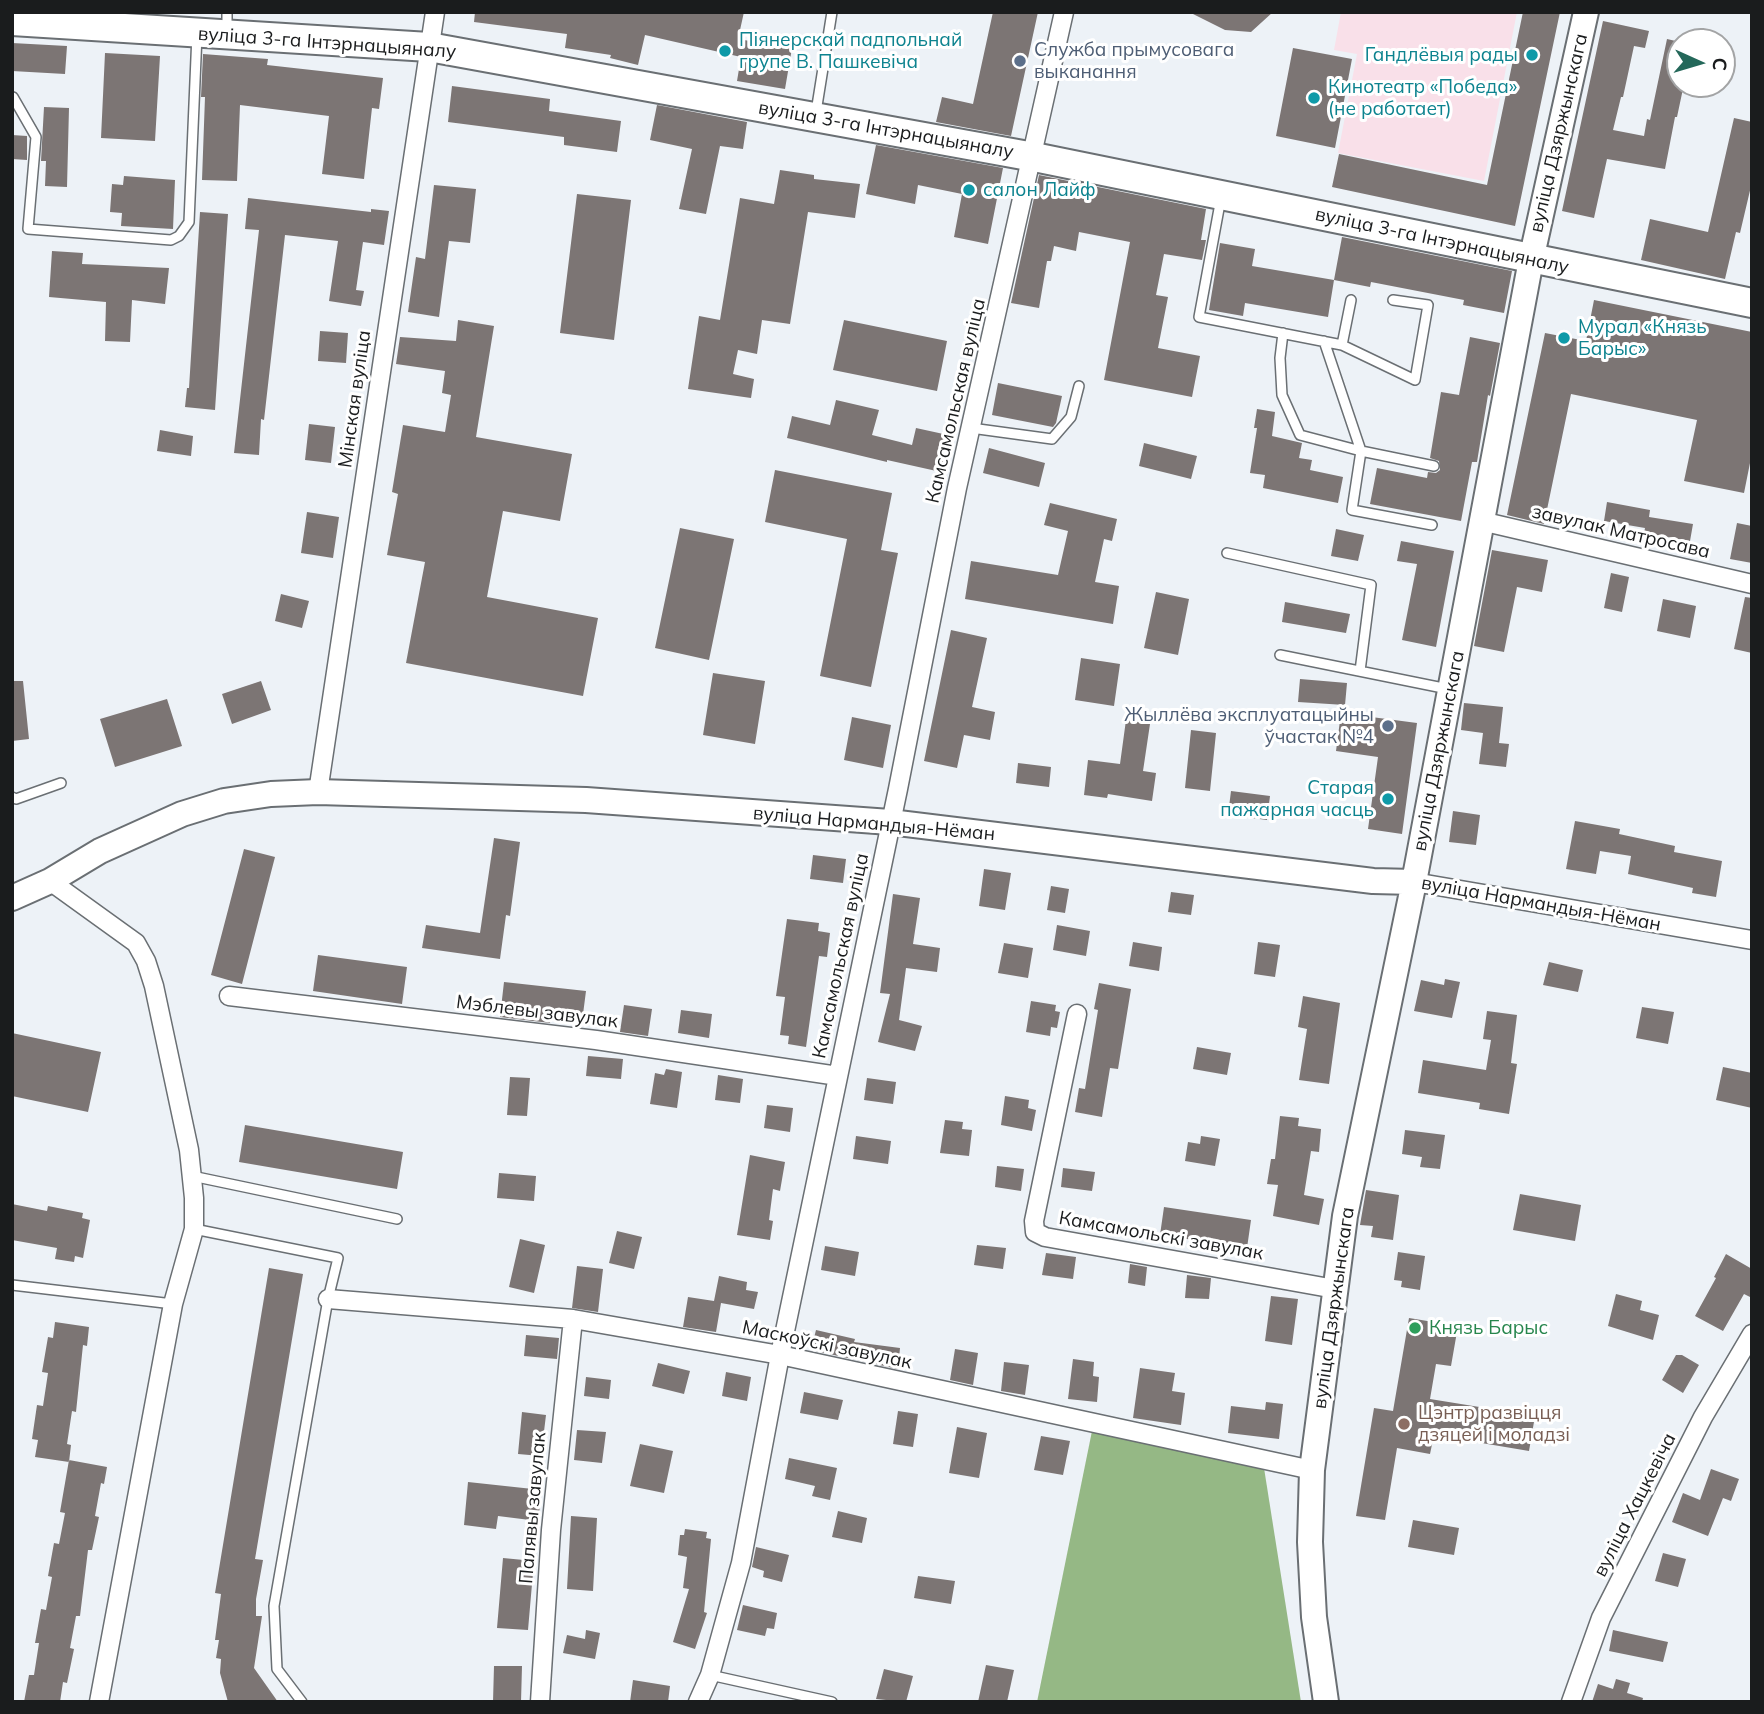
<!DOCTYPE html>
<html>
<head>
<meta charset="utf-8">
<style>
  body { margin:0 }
  #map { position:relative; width:1764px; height:1714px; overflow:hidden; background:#edf2f7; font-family:Mulish,sans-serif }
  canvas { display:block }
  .frame { position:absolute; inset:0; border:14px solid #1a1c1d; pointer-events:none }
  .north { position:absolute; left:1666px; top:28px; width:70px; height:70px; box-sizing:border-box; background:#fff; border:2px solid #a3a4a5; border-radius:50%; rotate:94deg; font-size:19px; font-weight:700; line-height:28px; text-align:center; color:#1a1c1d }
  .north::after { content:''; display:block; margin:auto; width:24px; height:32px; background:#24685a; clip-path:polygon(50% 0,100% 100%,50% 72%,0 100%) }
</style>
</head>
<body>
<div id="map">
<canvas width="1764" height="1714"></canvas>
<div class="frame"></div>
<div class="north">С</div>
</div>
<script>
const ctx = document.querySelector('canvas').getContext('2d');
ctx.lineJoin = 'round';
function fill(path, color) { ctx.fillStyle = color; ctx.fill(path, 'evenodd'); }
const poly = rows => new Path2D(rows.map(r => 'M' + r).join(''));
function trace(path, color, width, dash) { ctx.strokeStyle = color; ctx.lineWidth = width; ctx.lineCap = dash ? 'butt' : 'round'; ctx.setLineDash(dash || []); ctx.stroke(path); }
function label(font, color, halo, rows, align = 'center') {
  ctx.font = font + ' Mulish,sans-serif'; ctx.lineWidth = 6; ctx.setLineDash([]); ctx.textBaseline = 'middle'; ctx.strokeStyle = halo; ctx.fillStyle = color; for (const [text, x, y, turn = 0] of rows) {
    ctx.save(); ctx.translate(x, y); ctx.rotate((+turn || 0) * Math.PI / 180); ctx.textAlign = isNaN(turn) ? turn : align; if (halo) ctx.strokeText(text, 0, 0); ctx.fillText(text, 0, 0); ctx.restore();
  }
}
fill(poly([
  [1341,12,1517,12,1484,181,1338,153,1357,54,1334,50]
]), '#f9e0e9');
fill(poly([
  [1092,1431,1264,1468,1301,1702,1037,1702]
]), '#95b885');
fill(poly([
  [475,12,744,12,738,39,792,48,785,89,737,81,741,57,645,35,638,65,610,58,611,55,565,48,567,34,474,22],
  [993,12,1038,12,1011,136,936,122,942,97,973,104],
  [1189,12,1273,12,1251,32,1225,30],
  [1523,12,1560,12,1515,226,1332,187,1339,154,1487,185],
  [1603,21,1649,31,1645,48,1634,46,1623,97,1621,97,1613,130,1644,136,1647,119,1650,120,1667,39,1680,42,1680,84,1684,84,1677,117,1675,117,1665,169,1607,159,1594,218,1562,211],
  [12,43,67,46,65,74,12,71],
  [1293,48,1352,59,1335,148,1276,136],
  [105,53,160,56,155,141,101,138],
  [203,54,268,59,267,65,383,78,379,109,372,108,364,179,322,174,329,116,240,105,237,181,202,180,205,97,201,97],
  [452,86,550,99,549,111,621,121,617,152,564,145,564,137,448,122],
  [657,105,747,122,743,149,720,146,706,214,679,209,692,149,650,140],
  [44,107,69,108,67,187,45,186,46,161,41,161],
  [1734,118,1752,122,1752,182,1740,233,1736,232,1725,279,1641,260,1650,219,1708,232],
  [12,135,27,136,27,160,12,159],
  [876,145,1003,168,988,244,954,237,962,194,918,185,915,204,866,194],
  [780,170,814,175,814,179,860,184,855,218,808,212,790,324,762,320,757,354,738,350,733,374,754,379,751,398,688,389,699,316,720,320,740,198,774,204],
  [1039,175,1206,209,1201,240,1206,240,1202,260,1164,254,1156,295,1168,297,1158,348,1200,356,1192,397,1104,380,1130,242,1079,232,1076,251,1054,246,1051,261,1047,261,1039,308,1011,303],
  [124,176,175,180,173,229,121,226,122,213,110,212,112,184,123,185],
  [434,185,476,189,470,243,449,241,439,317,408,312,416,257,425,259],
  [577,194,631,200,614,340,560,333],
  [248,198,371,212,371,209,389,211,384,245,363,242,356,290,364,291,361,306,329,301,338,241,285,235,264,420,261,419,259,455,234,453,259,230,245,229],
  [200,212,228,214,215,410,185,407,187,388,189,388],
  [1342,237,1512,271,1504,313,1463,305,1464,300,1371,282,1370,287,1334,280],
  [1220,243,1255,249,1252,266,1334,280,1328,317,1245,303,1243,316,1209,310],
  [52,251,83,253,82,264,169,268,165,304,132,300,130,342,105,341,106,302,49,297],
  [1594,300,1752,332,1752,453,1744,493,1684,481,1697,420,1571,394,1544,524,1507,515,1545,333,1586,341],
  [458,320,494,326,476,437,572,454,560,521,503,511,487,597,598,618,583,696,406,663,425,562,387,555,398,494,392,492,403,425,445,432,451,395,442,393,445,371,396,364,400,337,456,341],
  [844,320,947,341,937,391,833,370],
  [320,331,348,333,346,363,318,361],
  [1470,337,1500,343,1490,396,1488,395,1477,462,1472,462,1461,521,1370,504,1377,468,1427,478,1428,472,1436,473,1440,470,1439,461,1430,458,1441,392,1459,395],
  [998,383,1062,396,1056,423,1053,427,992,415],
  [836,400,879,410,872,435,912,445,916,428,948,435,941,472,887,460,887,462,787,438,792,416,830,425],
  [1257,409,1275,412,1272,436,1302,443,1299,458,1312,460,1310,470,1343,477,1338,503,1263,488,1265,475,1250,473,1257,428,1254,428],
  [309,424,335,427,331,463,305,460],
  [160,430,193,436,191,456,157,451],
  [1144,443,1197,456,1191,479,1139,466],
  [989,448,1045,463,1039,487,983,473],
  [775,470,892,493,881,550,898,553,871,687,820,676,847,539,765,522],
  [1607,502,1650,510,1649,517,1693,524,1690,541,1644,533,1645,528,1604,521],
  [1050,503,1117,519,1112,541,1104,539,1095,582,1119,586,1113,624,965,599,971,561,1058,575,1068,531,1044,525],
  [307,512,339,517,333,558,301,553],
  [1737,523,1752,526,1752,563,1730,559],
  [680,528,734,539,709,660,655,648],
  [1336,529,1364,535,1358,561,1331,556],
  [1401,541,1454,551,1436,647,1402,640,1417,564,1397,561],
  [1492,550,1548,560,1542,592,1517,587,1504,652,1474,646],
  [1611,573,1629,577,1622,612,1604,608],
  [1156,592,1189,599,1178,655,1144,648],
  [281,594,309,601,302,628,275,621],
  [1745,597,1752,598,1752,653,1734,649],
  [1663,599,1696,606,1690,638,1657,631],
  [1285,602,1350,614,1346,633,1282,622],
  [951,630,987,638,972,707,995,712,990,740,964,735,957,768,924,761],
  [1081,658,1120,664,1114,706,1075,700],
  [713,673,765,681,755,744,703,735],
  [1300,679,1347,683,1345,705,1298,702],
  [12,681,23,681,29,739,12,741],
  [261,681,271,710,232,724,222,694],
  [167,699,182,746,115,767,100,719],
  [1464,703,1503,707,1499,743,1509,744,1506,767,1479,764,1483,733,1461,730],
  [1341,713,1417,723,1402,834,1368,829,1378,757,1336,751],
  [852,717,891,725,883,768,844,760],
  [1126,720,1150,724,1143,771,1156,773,1152,801,1108,794,1107,798,1084,795,1088,760,1120,764],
  [1191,730,1216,733,1210,791,1185,788],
  [1018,763,1051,767,1049,787,1016,783],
  [1231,791,1270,796,1267,820,1228,815],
  [1453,811,1480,815,1476,845,1449,842],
  [1575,821,1620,829,1619,834,1675,846,1674,852,1722,861,1716,897,1692,893,1693,888,1628,874,1631,856,1600,851,1596,874,1566,869],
  [494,838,520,842,510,916,506,915,500,959,422,948,426,925,480,933],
  [244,849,275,857,242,984,211,975],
  [813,855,846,859,843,883,810,879],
  [984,869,1011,873,1005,910,979,906],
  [1051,886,1069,889,1065,913,1047,910],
  [1171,892,1194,895,1191,915,1168,912],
  [893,894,920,898,913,944,940,948,937,972,906,968,899,1020,922,1026,915,1051,878,1042,890,994,880,993],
  [787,919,819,923,818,931,830,933,827,957,819,956,806,1047,788,1044,789,1036,780,1035,785,997,776,996],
  [1057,925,1090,931,1086,956,1053,950],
  [1133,942,1162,947,1159,971,1129,966],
  [1258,942,1280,945,1275,977,1254,974],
  [1004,943,1033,948,1028,978,998,973],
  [318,955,407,967,402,1004,313,991],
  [1549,962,1583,970,1578,992,1543,985],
  [1445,979,1460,982,1452,1018,1414,1011,1421,980,1444,985],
  [504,982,586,991,582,1022,551,1018,550,1023,500,1017],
  [1099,983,1131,989,1118,1069,1110,1068,1102,1117,1075,1112,1079,1088,1085,1089,1098,1010,1094,1009],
  [1303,996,1340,1003,1329,1084,1299,1080,1307,1029,1298,1027],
  [1031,1001,1056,1005,1055,1011,1060,1012,1057,1028,1051,1027,1050,1036,1026,1032],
  [624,1005,652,1009,648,1036,620,1032],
  [1642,1007,1674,1012,1668,1044,1636,1038],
  [681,1010,712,1014,709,1038,678,1033],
  [1487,1011,1517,1015,1511,1063,1517,1064,1509,1114,1479,1109,1480,1103,1418,1093,1423,1060,1486,1070,1491,1040,1483,1039],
  [12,1033,101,1052,88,1112,12,1096],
  [1197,1047,1231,1053,1227,1075,1193,1069],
  [588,1056,623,1059,621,1079,586,1076],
  [1723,1067,1752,1073,1752,1108,1716,1100],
  [666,1069,682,1072,677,1108,650,1104,655,1073,664,1075],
  [718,1075,743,1079,740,1103,715,1100],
  [510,1077,530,1078,527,1116,507,1115],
  [867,1078,896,1082,893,1104,864,1100],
  [1005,1096,1029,1100,1028,1108,1036,1110,1032,1131,1001,1125],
  [767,1105,793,1108,790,1132,764,1128],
  [1280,1116,1299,1118,1298,1126,1321,1129,1319,1152,1311,1151,1304,1195,1324,1199,1319,1225,1273,1216,1278,1185,1267,1184,1271,1159,1275,1159],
  [945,1120,963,1122,962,1129,972,1130,969,1156,940,1153],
  [245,1125,403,1152,397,1189,239,1162],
  [1405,1130,1445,1135,1440,1169,1420,1167,1422,1157,1402,1154],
  [856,1136,891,1141,888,1164,853,1159],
  [1201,1136,1220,1139,1215,1166,1185,1161,1188,1142,1200,1144],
  [750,1155,785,1162,780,1191,773,1189,769,1220,773,1221,770,1240,737,1235],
  [997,1166,1024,1169,1021,1191,995,1187],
  [1063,1168,1095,1172,1092,1191,1061,1187],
  [499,1173,536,1176,534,1201,497,1198],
  [1366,1190,1399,1195,1393,1240,1371,1237,1373,1226,1360,1225],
  [1520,1194,1581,1205,1575,1241,1513,1230],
  [12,1204,47,1211,48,1206,83,1213,82,1218,90,1220,83,1258,75,1256,74,1262,55,1259,57,1248,12,1240],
  [1164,1207,1251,1220,1247,1248,1160,1235],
  [617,1231,642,1237,634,1269,609,1263],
  [520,1239,545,1245,534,1293,509,1287],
  [977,1245,1006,1248,1003,1269,974,1265],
  [825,1246,859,1252,855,1276,821,1270],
  [1398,1252,1425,1256,1420,1290,1401,1287,1402,1281,1394,1280],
  [1046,1253,1076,1257,1073,1279,1042,1275],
  [1726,1254,1752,1269,1752,1298,1744,1294,1723,1331,1695,1316,1716,1278,1714,1277],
  [1130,1264,1147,1267,1145,1286,1128,1283],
  [577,1266,603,1269,598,1312,572,1308],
  [269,1268,303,1274,255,1559,263,1560,256,1599,256,1616,262,1616,254,1668,278,1702,228,1702,220,1673,221,1659,216,1658,219,1640,215,1640,221,1594,215,1593],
  [1187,1275,1211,1278,1209,1299,1185,1298],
  [719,1276,747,1282,746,1290,758,1292,754,1309,721,1303,716,1332,683,1327,688,1297,714,1301],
  [1616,1294,1642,1301,1640,1310,1659,1315,1653,1340,1608,1326],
  [1271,1296,1298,1299,1292,1345,1265,1341],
  [1409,1318,1458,1326,1451,1366,1436,1364,1430,1399,1535,1416,1529,1451,1434,1435,1430,1454,1397,1448,1385,1520,1356,1516,1374,1408,1393,1411],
  [55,1322,89,1327,87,1346,83,1345,76,1412,72,1411,67,1444,71,1445,69,1462,35,1457,38,1440,32,1439,37,1405,43,1406,48,1373,42,1372,48,1337,53,1338],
  [816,1330,855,1339,854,1342,900,1348,898,1369,811,1350],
  [526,1335,559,1338,557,1359,524,1356],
  [955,1349,978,1353,973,1385,950,1380],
  [1676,1355,1682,1355,1699,1365,1683,1393,1662,1380],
  [1073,1359,1094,1362,1093,1376,1099,1377,1097,1402,1068,1399],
  [1004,1362,1029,1365,1025,1395,1001,1391],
  [658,1363,690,1371,684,1394,652,1386],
  [1140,1368,1175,1373,1172,1391,1185,1393,1181,1425,1133,1418],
  [726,1372,751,1377,747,1401,722,1396],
  [586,1377,611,1380,609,1399,584,1396],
  [804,1392,843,1400,838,1420,800,1413],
  [1266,1402,1283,1404,1279,1439,1228,1433,1231,1406,1265,1410],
  [898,1411,918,1414,913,1447,893,1444],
  [522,1412,546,1415,541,1456,518,1454],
  [957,1427,987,1433,979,1478,949,1473],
  [577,1430,606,1432,602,1463,574,1460],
  [1041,1436,1070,1441,1063,1475,1034,1470],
  [640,1444,673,1451,664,1493,630,1486],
  [789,1458,837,1468,830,1500,812,1496,815,1486,785,1479],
  [69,1460,107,1467,104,1484,101,1483,95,1516,99,1517,92,1550,88,1550,80,1616,76,1616,70,1648,74,1649,67,1683,63,1682,60,1702,24,1702,29,1675,34,1675,39,1643,35,1643,41,1609,46,1610,52,1577,48,1576,54,1543,59,1544,65,1513,60,1512],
  [1711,1469,1739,1479,1731,1501,1723,1498,1708,1536,1672,1522,1683,1493,1700,1500],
  [468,1482,542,1490,538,1521,498,1516,496,1529,464,1525],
  [838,1511,867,1518,862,1543,832,1537],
  [571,1516,597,1518,593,1591,567,1589],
  [1413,1520,1459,1528,1454,1555,1408,1547],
  [685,1529,707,1532,706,1538,711,1539,704,1612,707,1613,695,1649,673,1642,689,1589,683,1588,687,1557,678,1555,680,1535,684,1535],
  [756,1547,789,1555,782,1582,763,1577,764,1571,752,1567],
  [1663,1553,1686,1559,1678,1587,1655,1581],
  [503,1558,534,1561,528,1630,497,1628],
  [918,1576,955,1581,951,1604,914,1598],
  [743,1605,777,1613,774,1629,767,1628,765,1636,737,1630],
  [586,1630,600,1633,595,1659,563,1653,567,1635,585,1639],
  [1613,1630,1668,1642,1663,1662,1609,1651],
  [986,1665,1014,1670,1007,1702,978,1702],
  [494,1666,522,1666,521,1702,493,1702],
  [884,1669,913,1676,906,1702,876,1699],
  [1616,1679,1630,1683,1627,1693,1643,1698,1642,1702,1592,1702,1598,1684,1613,1689],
  [633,1680,670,1686,668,1702,630,1702]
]), '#7c7574');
const lane = poly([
  [227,29,227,12],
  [13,97,36,137,28,229,171,240,179,236,189,222,197,34],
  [816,112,832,12],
  [1221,198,1199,317,1342,345,1351,300],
  [1283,333,1280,358,1282,395,1300,435,1361,451,1352,510,1432,525],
  [1324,341,1361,451,1434,466],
  [1342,345,1415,380,1428,305,1393,300],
  [971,428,1052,439,1071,417,1079,386],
  [1227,553,1371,585,1360,671],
  [1280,655,1448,689],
  [12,797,16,799,61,783],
  [192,1176,397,1219],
  [194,1229,338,1258,328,1299,274,1606,277,1669,302,1702],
  [12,1285,173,1304],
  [710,1675,832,1702]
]);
const street = poly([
  [1481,521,1752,584],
  [318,792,435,12],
  [50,881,136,943,146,961,154,986,189,1150,194,1198,194,1229,173,1304,99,1702],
  [1414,882,1752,940],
  [229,996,596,1040,838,1076],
  [1077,1014,1034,1221,1035,1232,1045,1237,1335,1289],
  [328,1299,573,1319,780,1355,1312,1470],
  [540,1702,551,1530,573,1319],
  [698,1702,710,1675,741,1563,780,1355,898,789,957,488,1064,12],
  [1571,1702,1601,1618,1703,1417,1752,1334]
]);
const secondary = poly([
  [12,898,50,881,100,851,182,814,224,801,271,794,318,792,586,800,890,822,1373,881,1414,882],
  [1326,1702,1314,1617,1310,1542,1312,1470,1345,1216,1414,882,1531,260,1586,12]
]);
const primary = poly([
  [12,21,429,47,1034,157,1752,303]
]);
trace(lane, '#6a6f73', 12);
trace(street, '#6a6f73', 21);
trace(secondary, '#6a6f73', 28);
trace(primary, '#6a6f73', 32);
trace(lane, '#fff', 9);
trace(street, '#fff', 18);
trace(secondary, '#fff', 24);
trace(primary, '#fff', 28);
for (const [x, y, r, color] of [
  [725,51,7,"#0f9aa8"],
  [1532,55,7,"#0f9aa8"],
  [1020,61,7,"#5c6f8a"],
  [1314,98,7,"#0f9aa8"],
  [969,190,7,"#0f9aa8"],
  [1564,338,7,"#0f9aa8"],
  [1388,726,7,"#5c6f8a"],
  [1388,799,7,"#0f9aa8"],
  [1415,1328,7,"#2e9e5b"],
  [1404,1424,7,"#8d6e63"]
]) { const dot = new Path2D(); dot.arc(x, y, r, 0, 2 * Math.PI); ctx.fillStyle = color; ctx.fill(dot); trace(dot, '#fff', 2.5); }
label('19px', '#0d838f', '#fff', [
  ["Піянерскай падпольнай",739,40],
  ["групе В. Пашкевіча",739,62],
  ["Гандлёвыя рады",1518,55,"right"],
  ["Кинотеатр «Победа»",1328,87],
  ["(не работает)",1328,109],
  ["салон Лайф",983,190],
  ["Мурал «Князь",1578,327],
  ["Барыс»",1578,349],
  ["Старая",1374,788,"right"],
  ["пажарная часць",1374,810,"right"]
], 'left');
label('19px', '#1a1c1d', '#fff', [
  ["вуліца 3-га Інтэрнацыяналу",327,43,4],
  ["вуліца 3-га Інтэрнацыяналу",886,130,10],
  ["вуліца Дзяржынскага",1559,133,-77],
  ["вуліца 3-га Інтэрнацыяналу",1442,241,12],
  ["Мінская вуліца",355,399,-82],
  ["Камсамольская вуліца",956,401,-77],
  ["завулак Матросава",1621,532,13],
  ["вуліца Дзяржынскага",1439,751,-79],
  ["вуліца Нармандыя-Нёман",874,824,5],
  ["вуліца Нармандыя-Нёман",1541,904,10],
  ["Камсамольская вуліца",841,956,-78],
  ["Мэблевы завулак",537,1012,7],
  ["Камсамольскі завулак",1161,1236,10],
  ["вуліца Дзяржынскага",1334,1308,-82],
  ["Маскоўскі завулак",827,1345,12],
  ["вуліца Хацкевіча",1635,1505,-63],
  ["Палявы завулак",533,1508,-85]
]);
label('19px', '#4e5e75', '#fff', [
  ["Служба прымусовага",1034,50],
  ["выканання",1034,72],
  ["Жыллёва эксплуатацыйны",1374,715,"right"],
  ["ўчастак №4",1374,737,"right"]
], 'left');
label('19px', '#27864d', '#fff', [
  ["Князь Барыс",1429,1328]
], 'left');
label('19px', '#785e54', '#fff', [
  ["Цэнтр развіцця",1418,1413],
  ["дзяцей і моладзі",1418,1435]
], 'left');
</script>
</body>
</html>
